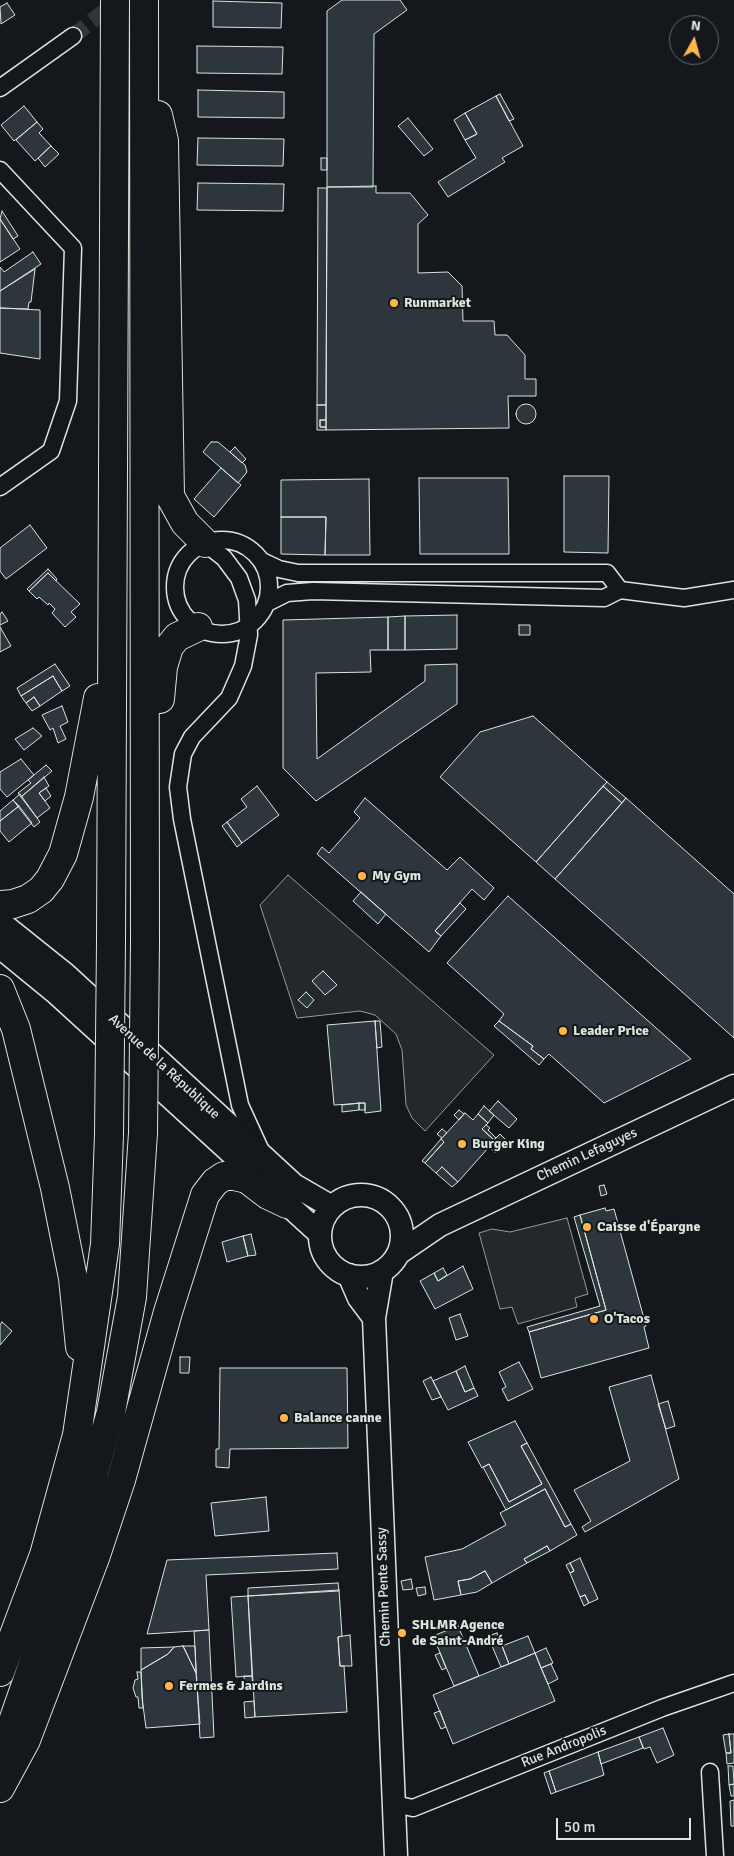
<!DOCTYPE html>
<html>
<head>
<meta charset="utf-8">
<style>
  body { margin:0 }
  #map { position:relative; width:734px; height:1856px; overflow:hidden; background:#14181c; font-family:Signika,sans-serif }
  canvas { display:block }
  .north { position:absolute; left:669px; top:15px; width:50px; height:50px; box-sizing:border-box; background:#14181c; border:1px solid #626a69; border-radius:50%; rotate:7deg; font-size:14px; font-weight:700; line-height:20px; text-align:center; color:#d8e6dc }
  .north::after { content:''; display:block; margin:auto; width:18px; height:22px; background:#ffb74d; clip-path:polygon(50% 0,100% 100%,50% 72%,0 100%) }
  .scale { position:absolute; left:556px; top:1818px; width:135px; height:22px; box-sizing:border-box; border:2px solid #d8e6dc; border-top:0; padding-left:6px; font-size:15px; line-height:18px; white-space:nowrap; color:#d8e6dc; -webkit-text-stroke:4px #14181c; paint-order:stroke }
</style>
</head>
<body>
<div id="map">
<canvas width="734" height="1856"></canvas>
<div class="north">N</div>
<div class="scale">50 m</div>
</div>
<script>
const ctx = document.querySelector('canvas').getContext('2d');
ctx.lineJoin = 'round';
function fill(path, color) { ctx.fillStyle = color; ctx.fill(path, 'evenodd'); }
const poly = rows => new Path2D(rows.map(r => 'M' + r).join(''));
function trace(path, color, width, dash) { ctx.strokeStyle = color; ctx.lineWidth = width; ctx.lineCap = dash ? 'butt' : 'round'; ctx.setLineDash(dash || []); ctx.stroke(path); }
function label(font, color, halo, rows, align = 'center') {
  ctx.font = font + ' Signika,sans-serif'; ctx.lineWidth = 4; ctx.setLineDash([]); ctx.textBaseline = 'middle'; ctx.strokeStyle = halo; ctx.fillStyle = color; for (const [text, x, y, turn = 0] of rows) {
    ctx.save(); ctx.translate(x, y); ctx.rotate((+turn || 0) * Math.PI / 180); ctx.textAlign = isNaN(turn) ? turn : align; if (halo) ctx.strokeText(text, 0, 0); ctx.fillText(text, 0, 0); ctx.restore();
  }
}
const parking = poly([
  [288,875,494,1055,425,1131,412,1118,406,1105,402,1050,396,1034,375,1015,360,1011,297,1018,260,905,288,875],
  [567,1218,588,1294,575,1298,577,1307,518,1324,512,1307,500,1309,479,1233,492,1229,510,1232,567,1218]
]);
fill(parking, '#24282b');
trace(parking, '#939e99', 1);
const building = poly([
  [342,0,400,0,407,10,374,34,373,187,327,187,327,11,342,0],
  [213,1,282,3,281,28,213,27,213,1],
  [7,3,15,15,1,24,0,7,7,3],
  [197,46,283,47,282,74,197,73,197,46],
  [198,90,284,92,284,118,198,117,198,90],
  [500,94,514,119,509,121,496,96,500,94],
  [496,96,523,146,502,158,505,162,448,197,438,182,476,158,465,140,477,134,465,113,496,96],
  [24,106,37,122,14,141,1,125,24,106],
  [465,113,477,134,465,140,454,120,465,113],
  [408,118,433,149,424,156,398,126,408,118],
  [37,122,43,129,39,133,51,146,35,161,16,140,37,122],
  [198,138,284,139,283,166,197,165,198,138],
  [51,146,59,154,45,167,38,158,51,146],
  [321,158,327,158,327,170,321,170,321,158],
  [198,183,284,184,283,211,197,210,198,183],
  [376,186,376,193,410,193,428,215,418,224,418,273,448,272,462,286,463,321,494,321,495,335,507,335,525,355,525,379,536,379,536,396,508,396,509,428,326,430,327,187,376,186],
  [318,188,327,188,326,405,317,405,318,188],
  [2,211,18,236,13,239,0,219,2,211],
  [0,219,20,249,0,262,0,219],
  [33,252,41,264,0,291,0,267,4,272,33,252],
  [35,269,31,302,29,302,28,309,0,308,0,291,35,269],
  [0,308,40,310,40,359,0,353,0,308],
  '516 414a10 10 0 1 1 20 0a10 10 0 1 1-20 0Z',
  [317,405,326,405,326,420,320,420,320,427,326,427,326,430,317,430,317,405],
  [320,420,326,420,326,427,320,427,320,420],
  [211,442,218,442,245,465,247,472,238,483,203,452,211,442],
  [235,447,246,459,242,463,230,452,235,447],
  [221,468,241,485,214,517,194,499,221,468],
  [564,476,609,476,608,553,564,552,564,476],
  [419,478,508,478,509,554,420,554,419,478],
  [369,479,370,555,325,555,326,517,281,517,281,480,369,479],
  [281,517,326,517,325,555,281,554,281,517],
  [30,525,47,548,6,579,0,571,0,548,30,525],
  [48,569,57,579,56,581,48,573,29,591,27,589,48,569],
  [48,573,80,604,71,612,76,617,65,627,52,613,55,609,49,603,48,605,39,597,37,599,29,591,48,573],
  [2,612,8,621,0,625,0,614,2,612],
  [457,615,457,649,405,650,405,616,457,615],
  [405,616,405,650,388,650,388,617,405,616],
  [388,617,388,650,370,650,371,672,316,673,317,759,425,681,425,665,457,664,457,704,316,801,283,768,283,620,388,617],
  [519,625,530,625,530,635,519,635,519,625],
  [0,627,11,646,0,652,0,627],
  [55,664,70,686,62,691,53,676,21,696,17,688,55,664],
  [53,676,62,691,40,706,34,697,26,703,21,696,53,676],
  [34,697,40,706,32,711,26,703,34,697],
  [62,706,68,722,60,726,66,739,58,743,53,728,50,730,42,715,62,706],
  [533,716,607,782,536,862,440,777,480,732,533,716],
  [33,728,42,736,24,750,15,739,33,728],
  [21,759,34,775,7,797,0,789,0,772,21,759],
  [46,765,52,771,21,797,18,793,31,783,28,780,46,765],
  [44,777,49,786,39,793,50,808,37,818,21,797,44,777],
  [607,782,626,798,622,803,603,786,607,782],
  [257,786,279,815,242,843,227,822,247,807,241,799,257,786],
  [603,786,622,803,555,879,536,862,603,786],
  [46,788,51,796,45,801,39,793,46,788],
  [20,794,40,822,34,827,13,800,20,794],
  [365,798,447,870,460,857,494,888,484,900,472,889,435,931,441,936,429,952,317,854,322,847,329,853,360,818,354,812,365,798],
  [626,798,734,894,734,1038,555,879,626,798],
  [13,800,19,806,0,821,0,811,13,800],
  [19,806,32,823,9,842,0,831,0,821,19,806],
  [227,822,242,843,237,847,222,826,227,822],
  [361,892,386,914,378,924,353,901,361,892],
  [508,896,610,987,691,1059,604,1103,549,1054,544,1059,531,1049,533,1046,499,1021,504,1014,447,963,508,896],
  [460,903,466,909,441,936,435,931,460,903],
  [323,971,337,985,325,995,312,981,323,971],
  [306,992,314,1000,307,1008,298,1000,306,992],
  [375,1021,380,1021,382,1047,377,1048,375,1021],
  [375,1021,381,1111,365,1113,365,1103,334,1105,327,1025,375,1021],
  [499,1021,533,1046,531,1049,544,1059,539,1065,494,1026,499,1021],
  [498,1101,517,1119,509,1128,489,1111,498,1101],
  [359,1103,359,1110,342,1112,342,1105,359,1103],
  [359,1103,365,1103,365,1110,359,1110,359,1103],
  [484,1106,494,1115,488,1123,478,1114,484,1106],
  [459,1110,464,1114,459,1120,454,1115,459,1110],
  [465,1113,473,1120,478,1114,488,1123,482,1129,494,1140,500,1134,506,1140,495,1153,489,1147,458,1182,442,1167,436,1173,425,1163,444,1142,441,1139,465,1113],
  [486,1125,490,1128,488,1130,496,1138,494,1140,482,1129,486,1125],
  [442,1129,447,1133,442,1138,437,1134,442,1129],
  [441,1139,444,1142,425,1163,422,1161,441,1139],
  [442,1167,458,1182,452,1187,436,1173,442,1167],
  [604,1185,607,1194,601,1196,599,1186,604,1185],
  [605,1208,606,1211,614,1209,646,1326,644,1327,649,1348,541,1378,529,1332,606,1310,580,1215,605,1208],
  [580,1215,606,1310,529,1332,527,1327,600,1306,574,1217,580,1215],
  [251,1234,256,1255,248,1256,243,1236,251,1234],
  [243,1236,248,1256,227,1262,222,1242,243,1236],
  [463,1266,473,1289,435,1309,420,1281,434,1273,438,1281,463,1266],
  [443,1268,447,1275,438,1281,434,1273,443,1268],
  [460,1314,468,1336,456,1340,449,1318,460,1314],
  [2,1322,12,1331,0,1345,0,1325,2,1322],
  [180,1357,190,1357,189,1373,180,1373,180,1357],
  [519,1362,533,1389,508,1401,502,1389,506,1387,499,1372,519,1362],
  [465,1366,474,1388,465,1392,456,1371,465,1366],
  [220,1368,347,1368,348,1448,230,1449,229,1468,216,1467,216,1449,219,1449,220,1368],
  [456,1371,465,1392,474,1388,478,1396,448,1410,433,1381,456,1371],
  [651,1375,679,1479,585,1532,582,1527,591,1521,574,1490,630,1461,609,1387,651,1375],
  [431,1377,441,1397,432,1400,423,1381,431,1377],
  [668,1401,675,1426,666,1429,658,1404,668,1401],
  [515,1421,527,1443,521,1446,542,1484,509,1502,489,1464,482,1468,468,1442,515,1421],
  [527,1443,571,1524,565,1527,545,1489,506,1510,483,1467,489,1464,509,1502,542,1484,521,1446,527,1443],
  [545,1489,565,1527,571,1524,577,1535,550,1551,547,1546,524,1559,527,1563,492,1583,485,1571,470,1579,458,1581,461,1595,434,1600,425,1557,462,1549,506,1525,500,1513,545,1489],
  [266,1497,269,1531,215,1536,211,1503,266,1497],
  [547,1546,550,1551,527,1563,524,1559,547,1546],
  [337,1553,338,1569,206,1575,209,1630,147,1634,167,1560,337,1553],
  [580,1558,598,1599,589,1603,585,1595,580,1597,570,1573,574,1571,570,1563,580,1558],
  [570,1563,574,1571,570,1573,566,1565,570,1563],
  [485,1571,492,1583,477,1592,461,1595,458,1581,470,1579,485,1571],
  [411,1579,413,1589,403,1590,401,1581,411,1579],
  [338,1583,339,1591,248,1596,248,1588,338,1583],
  [425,1587,426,1594,418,1596,416,1588,425,1587],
  [339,1590,342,1636,338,1637,340,1666,344,1666,347,1712,255,1717,248,1596,339,1590],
  [585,1595,589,1603,584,1606,580,1597,585,1595],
  [248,1596,252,1676,236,1677,231,1597,248,1596],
  [458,1626,479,1676,454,1686,433,1636,458,1626],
  [209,1630,214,1737,200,1738,194,1631,209,1630],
  [497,1633,501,1643,492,1646,488,1636,497,1633],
  [350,1635,352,1666,340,1666,338,1637,350,1635],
  [528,1636,535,1653,509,1664,502,1646,528,1636],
  [501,1643,509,1664,501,1667,492,1646,501,1643],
  [183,1646,195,1646,196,1673,183,1646],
  [183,1646,196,1673,200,1724,146,1728,142,1698,141,1670,168,1654,174,1647,183,1646],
  [174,1647,168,1654,141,1670,141,1648,174,1647],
  [546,1648,553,1663,541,1668,535,1653,546,1648],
  [440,1653,446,1668,442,1670,435,1655,440,1653],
  [535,1653,555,1701,453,1744,433,1695,535,1653],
  [551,1664,558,1679,548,1684,541,1668,551,1664],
  [137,1672,141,1672,143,1708,139,1708,138,1697,136,1697,133,1688,135,1680,138,1679,137,1672],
  [244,1676,252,1676,253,1687,245,1688,244,1676],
  [254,1701,255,1717,245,1718,244,1702,254,1701],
  [440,1711,446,1727,441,1729,434,1713,440,1711],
  [663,1728,674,1755,657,1763,650,1747,644,1749,639,1737,663,1728],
  [729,1734,734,1734,734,1763,727,1764,726,1753,731,1753,729,1734],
  [729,1734,731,1753,726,1753,723,1735,729,1734],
  [639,1737,643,1748,601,1764,598,1752,639,1737],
  [598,1752,604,1775,556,1792,549,1771,598,1752],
  [728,1766,733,1766,734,1784,729,1785,728,1766],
  [549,1771,556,1792,551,1794,544,1773,549,1771],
  [734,1784,734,1796,731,1796,729,1785,734,1784],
  [734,1800,734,1826,731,1826,730,1801,734,1800]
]);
fill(building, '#2c363c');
trace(building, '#d8e6dc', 1);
trace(poly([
  [73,36,119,0]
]), '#313739', 16, [16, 8]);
const street = poly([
  [0,88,73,36],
  [0,170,73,248,68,401,51,451,0,487],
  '175 587a47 47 0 1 1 94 0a47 47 0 1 1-94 0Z',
  [205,543,224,558,239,578,247,600,249,635,243,666,229,698,192,737,183,754,178,787,182,819,240,1105,261,1151],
  [262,561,279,569,298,573,607,573,620,590],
  [267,603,287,593,313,591,604,598,620,590,684,598,734,590],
  [710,1772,715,1856],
  [394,1804,413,1808,662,1708,734,1683]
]);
const secondary = poly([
  [0,922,65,974,294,1185,332,1207],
  [0,947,55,992,320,1234],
  '320 1236a41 41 0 1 1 82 0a41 41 0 1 1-82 0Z',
  [399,1253,440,1225,734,1086],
  [382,1271,374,1318,396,1856],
  [349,1275,359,1298,374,1318]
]);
const highway = poly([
  [144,0,145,942],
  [158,115,164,141,170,496,185,523,205,543],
  [160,699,163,667,169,647,177,637,198,627],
  [0,905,13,904,28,899,41,890,50,879,63,854,79,797,98,698],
  [111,942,115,0],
  [0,989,16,1029,55,1188,73,1278,80,1347],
  [0,1672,44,1555,77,1435,105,1244,109,1135],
  [0,1748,11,1727,68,1564,111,1412,132,1297,143,1133],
  [0,1788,26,1740,95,1558,121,1480,168,1312,205,1195,215,1182,224,1176,234,1176,247,1179,268,1195,287,1204]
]);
trace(street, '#d8e6dc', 19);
trace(secondary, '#d8e6dc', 25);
trace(highway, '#d8e6dc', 30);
trace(street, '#14181c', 16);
trace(secondary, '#14181c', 22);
trace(highway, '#14181c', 28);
const highwayBridge = poly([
  [143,1133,145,942],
  [109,1135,111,942]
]);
trace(highwayBridge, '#d8e6dc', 30, []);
trace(highwayBridge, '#14181c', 28);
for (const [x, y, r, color] of [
  [394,303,5,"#ffb74d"],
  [362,876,5,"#ffb74d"],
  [563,1031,5,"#ffb74d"],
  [462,1144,5,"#ffb74d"],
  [587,1227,5,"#ffb74d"],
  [594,1319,5,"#ffb74d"],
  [284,1418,5,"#ffb74d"],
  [402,1633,5,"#ffb74d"],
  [169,1686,5,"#ffb74d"]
]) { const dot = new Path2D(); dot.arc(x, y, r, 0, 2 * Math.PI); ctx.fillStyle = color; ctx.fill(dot); trace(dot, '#14181c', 2); }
label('bold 14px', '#d8e6dc', '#14181c', [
  ["Runmarket",404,303],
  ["My Gym",372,876],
  ["Leader Price",573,1031],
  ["Burger King",472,1144],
  ["Caisse d'Épargne",597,1227],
  ["O'Tacos",604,1319],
  ["Balance canne",294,1418],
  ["SHLMR Agence",412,1625],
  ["de Saint-André",412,1641],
  ["Fermes & Jardins",179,1686]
], 'left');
label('14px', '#d8e6dc', '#14181c', [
  ["Avenue de la République",164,1067,43],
  ["Chemin Lefaguyes",587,1155,-25],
  ["Chemin Pente Sassy",384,1587,-92],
  ["Rue Andropolis",564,1747,-22]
]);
</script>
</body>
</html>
